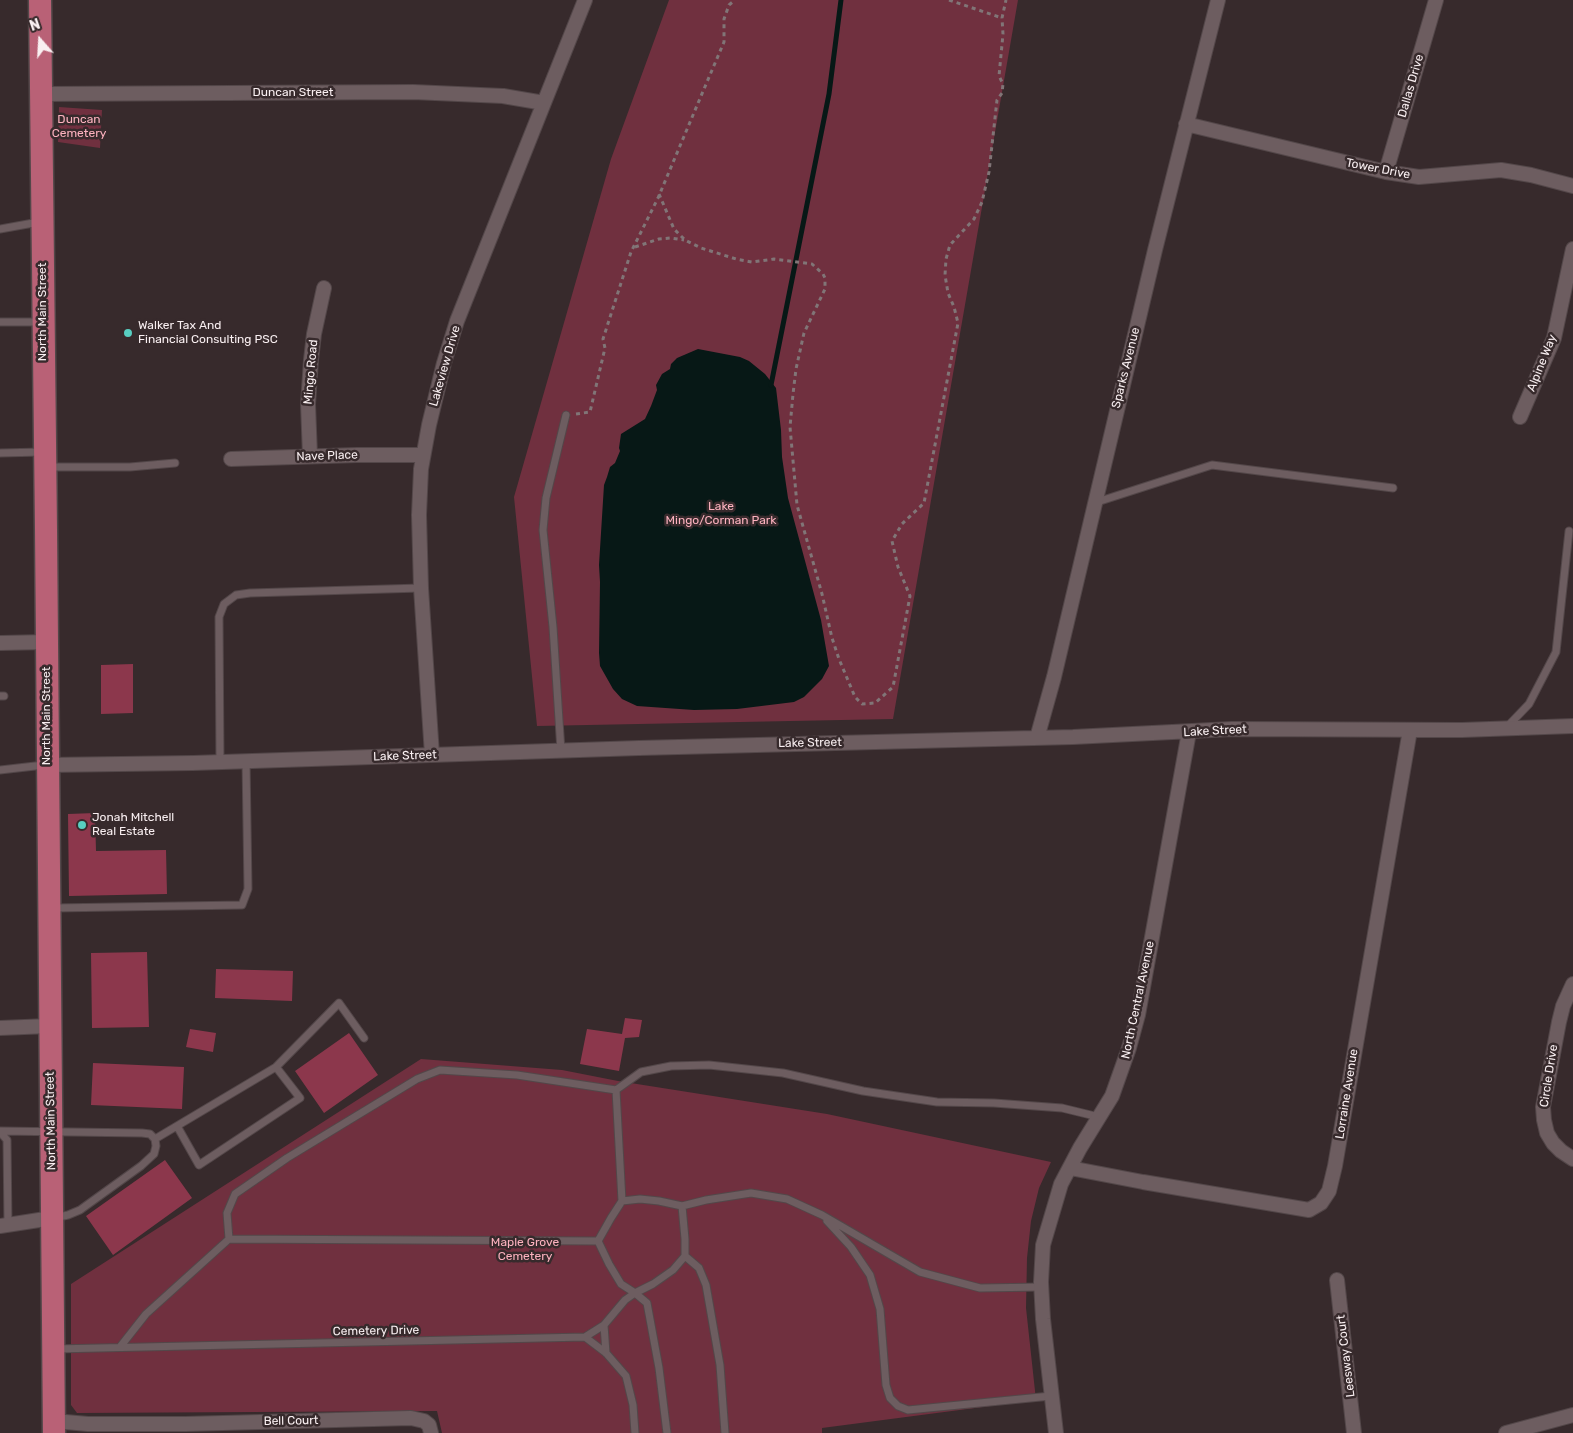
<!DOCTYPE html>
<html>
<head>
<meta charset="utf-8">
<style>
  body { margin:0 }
  #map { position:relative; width:1573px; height:1433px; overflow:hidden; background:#372a2c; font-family:Rubik,sans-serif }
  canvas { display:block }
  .north { position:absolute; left:15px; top:15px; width:50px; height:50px; -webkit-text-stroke:4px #372a2c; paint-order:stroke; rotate:341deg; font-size:14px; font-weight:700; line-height:20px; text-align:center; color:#f9eff1 }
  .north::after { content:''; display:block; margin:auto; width:18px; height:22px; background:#f9eff1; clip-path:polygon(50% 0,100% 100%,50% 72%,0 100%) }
</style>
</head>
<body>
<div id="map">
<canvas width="1573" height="1433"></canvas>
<div class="north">N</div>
</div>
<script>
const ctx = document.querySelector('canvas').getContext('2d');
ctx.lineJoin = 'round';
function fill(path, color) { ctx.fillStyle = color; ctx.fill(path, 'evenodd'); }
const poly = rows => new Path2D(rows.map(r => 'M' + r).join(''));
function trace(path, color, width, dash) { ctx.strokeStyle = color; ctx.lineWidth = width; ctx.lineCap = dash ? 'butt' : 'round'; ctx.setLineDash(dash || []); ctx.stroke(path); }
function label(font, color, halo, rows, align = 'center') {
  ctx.font = font + ' Rubik,sans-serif'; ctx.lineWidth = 5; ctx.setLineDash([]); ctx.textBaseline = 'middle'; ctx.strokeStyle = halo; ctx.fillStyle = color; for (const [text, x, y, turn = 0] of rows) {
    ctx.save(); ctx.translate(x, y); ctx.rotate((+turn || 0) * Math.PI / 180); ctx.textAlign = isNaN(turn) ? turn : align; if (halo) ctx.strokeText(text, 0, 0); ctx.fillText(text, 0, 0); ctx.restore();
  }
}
fill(poly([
  [669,0,1018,0,893,719,537,726,514,497,611,159],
  [59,107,102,110,100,148,58,142],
  [421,1059,562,1070,618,1081,827,1114,1051,1162,1039,1188,1031,1221,1027,1258,1026,1308,1036,1400,822,1428,822,1433,442,1433,437,1411,77,1413,71,1405,71,1284]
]), '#70303f');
fill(poly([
  [698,349,740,357,749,361,765,374,776,388,781,430,782,457,788,498,821,620,829,666,822,679,804,697,794,702,737,709,694,710,637,706,622,699,613,689,600,666,599,653,600,582,599,565,604,485,607,477,610,467,615,463,620,451,619,448,621,434,645,419,651,406,657,390,656,385,662,374,670,369,671,364,677,358]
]), '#071816');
trace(poly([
  [771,385,829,94,841,0]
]), '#071816', 5);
fill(poly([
  [133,664,133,713,101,714,101,665],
  [95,813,96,851,166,850,167,894,69,896,68,814],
  [147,952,149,1027,92,1028,91,953],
  [216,969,293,971,292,1001,215,998],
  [625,1018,642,1020,639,1037,625,1038,619,1071,580,1064,587,1029,622,1034],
  [190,1029,216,1033,213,1052,186,1047],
  [349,1033,378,1075,324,1113,295,1071],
  [93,1063,184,1067,182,1109,91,1105],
  [165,1160,192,1198,113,1255,86,1216]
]), '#8c374c');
const lane = poly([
  [0,229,39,222],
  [0,322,40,322],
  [0,453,42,452],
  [48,467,130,467,175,463],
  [1094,503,1212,465,1393,488],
  [0,696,4,696],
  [1506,728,1529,704,1556,652,1569,531],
  [561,751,553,627,543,530,546,498,566,415],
  [220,762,219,617,224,604,236,595,250,593,421,588],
  [0,770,44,765],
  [53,908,242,905,248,889,246,761],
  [616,1090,641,1072,671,1066,709,1065,783,1073,863,1091,937,1102,994,1103,1062,1108,1099,1117],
  [177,1126,199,1165,300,1098,276,1067],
  [0,1131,142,1133,150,1134,155,1139,156,1146,154,1154,141,1166,80,1210,68,1215,54,1218],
  [0,1132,7,1140,8,1225],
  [155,1139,276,1067,339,1003,364,1038],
  [682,1206,706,1200,751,1193,787,1199,822,1215,920,1272,980,1288,1042,1287],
  [827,1221,851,1247,870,1275,880,1309,886,1385,890,1398,898,1406,908,1410,1051,1396],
  [229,1239,598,1241,611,1218,622,1201,640,1199,659,1201,682,1206,685,1239,685,1256,673,1270,653,1284,635,1293,621,1284,609,1264,598,1241],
  [685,1256,699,1268,706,1285,720,1365,725,1433],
  [604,1325,606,1353],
  [585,1337,604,1325,625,1300,635,1293,647,1303,659,1368,667,1433],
  [120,1347,146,1314,229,1239,227,1213,235,1194,287,1158,417,1079,440,1070,517,1075,616,1090,622,1201],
  [55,1349,585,1337,606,1353,626,1376,633,1405,635,1433]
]);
const street = poly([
  [40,94,413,92,503,96,544,103],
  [1186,124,1386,172,1419,177,1501,170,1531,175,1573,186],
  [1386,172,1436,0],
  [1520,417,1554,338,1573,249],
  [310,456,308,404,311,360,314,334,324,288],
  [231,459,357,455,423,455],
  [0,643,47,642],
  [1037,738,1054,677,1155,250,1218,0],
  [432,755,421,588,419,515,421,469,429,425,444,363,457,321,585,0],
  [47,765,193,763,639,748,1073,737,1232,729,1462,730,1573,726],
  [1573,984,1563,1006,1559,1022,1543,1107,1544,1120,1547,1133,1553,1143,1561,1151,1573,1159],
  [0,1028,49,1026],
  [1070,1168,1143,1182,1309,1210,1321,1203,1329,1191,1335,1166,1410,730],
  [0,1226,52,1218],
  [1337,1280,1354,1433],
  [54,1421,88,1424,185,1424,411,1418,424,1421,429,1425,431,1433],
  [1056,1433,1043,1319,1041,1282,1043,1245,1061,1184,1080,1148,1112,1096,1129,1048,1138,1015,1189,732],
  [1506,1433,1573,1415]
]);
const primary = poly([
  [40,0,46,529,54,1433]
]);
trace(lane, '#534749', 9);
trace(street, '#534749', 16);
trace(primary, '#534749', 25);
trace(poly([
  [949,0,1002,18],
  [659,194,674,229,685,240,701,248,736,259,752,262,774,259,812,264,823,274,825,278,825,289,804,333,796,369,793,394,790,427,797,505,822,594,832,638,839,659,855,697,862,704,875,703,893,687,910,596,898,567,892,541,902,524,924,503,958,323,954,307,948,293,945,275,946,259,950,245,974,219,982,202,989,172,997,100,1002,93,1003,84,999,76,1003,34,1002,18,1006,0],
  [635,247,659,239,671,238,684,240],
  [576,414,590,412,605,348,603,339,631,252,658,198,704,89,724,42,724,19,729,5,735,0]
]), '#817577', 3, [4, 4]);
trace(lane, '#6d5d60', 7);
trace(street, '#6d5d60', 14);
trace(primary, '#b96176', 22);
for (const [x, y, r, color] of [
  [128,333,5,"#58cec1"],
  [82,825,5,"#58cec1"]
]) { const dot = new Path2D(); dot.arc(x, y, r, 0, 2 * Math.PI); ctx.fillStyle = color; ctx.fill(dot); trace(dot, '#372a2c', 2); }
label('12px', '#f9eff1', '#372a2c', [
  ["Dallas Drive",1411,86,-74],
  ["Duncan Street",293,93],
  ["Tower Drive",1378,169,11],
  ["North Main Street",43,312,-90],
  ["Alpine Way",1542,363,-68],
  ["Lakeview Drive",445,366,-74],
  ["Sparks Avenue",1126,368,-76],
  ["Mingo Road",311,372,-85],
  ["Nave Place",327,456,-2],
  ["North Main Street",47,716,-90],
  ["Lake Street",1215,731,-3],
  ["Lake Street",810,743,-1],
  ["Lake Street",405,756,-2],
  ["North Central Avenue",1138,1000,-78],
  ["Circle Drive",1549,1076,-81],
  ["Lorraine Avenue",1347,1094,-81],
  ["North Main Street",51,1121,-91],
  ["Cemetery Drive",376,1331,-1],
  ["Leesway Court",1346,1356,-97],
  ["Bell Court",291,1421,-1]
]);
label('12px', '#fdb2bf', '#372a2c', [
  ["Duncan",79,120],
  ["Cemetery",79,134],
  ["Lake",721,507],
  ["Mingo/Corman Park",721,521],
  ["Maple Grove",525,1243],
  ["Cemetery",525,1257]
]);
label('12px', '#f9eff1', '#372a2c', [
  ["Walker Tax And",138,326],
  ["Financial Consulting PSC",138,340],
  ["Jonah Mitchell",92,818],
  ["Real Estate",92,832]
], 'left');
</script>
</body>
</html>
